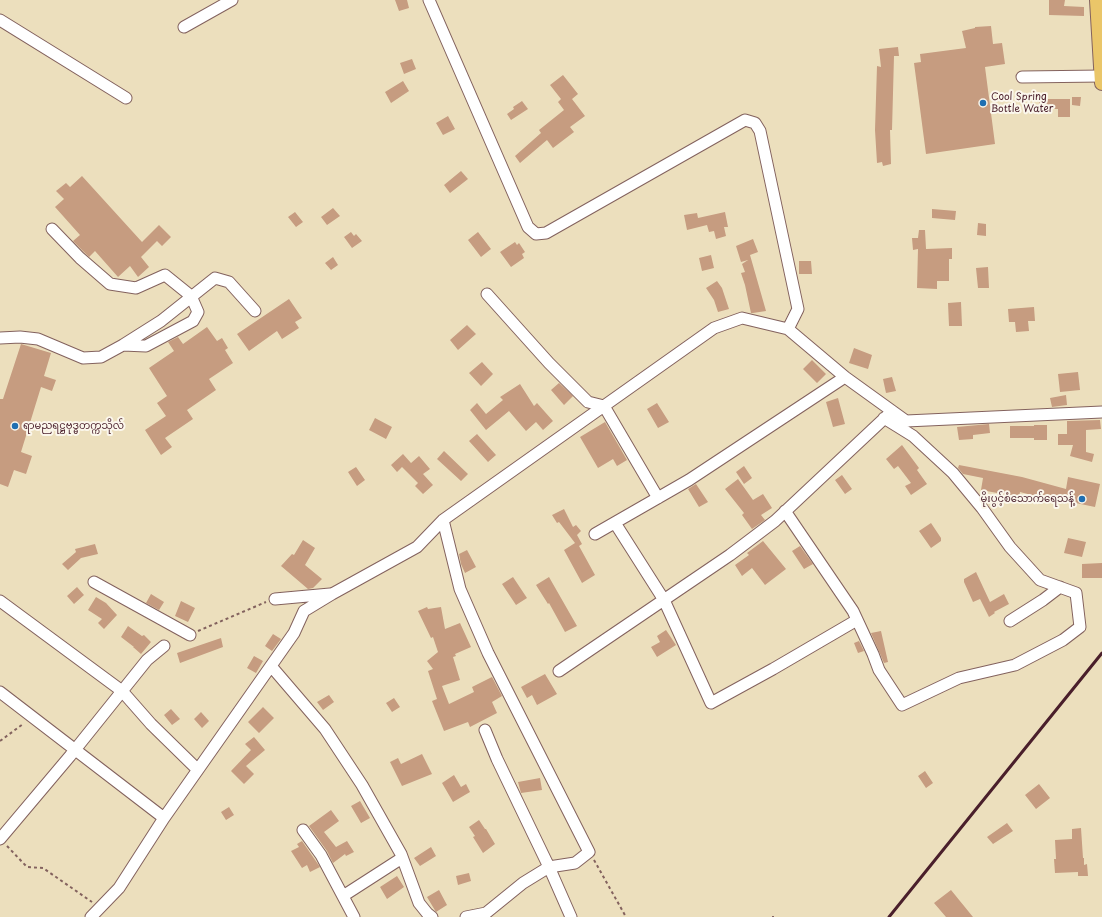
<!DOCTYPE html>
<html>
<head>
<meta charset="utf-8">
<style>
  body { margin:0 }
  canvas { display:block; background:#ecdfbd }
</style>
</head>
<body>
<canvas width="1102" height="917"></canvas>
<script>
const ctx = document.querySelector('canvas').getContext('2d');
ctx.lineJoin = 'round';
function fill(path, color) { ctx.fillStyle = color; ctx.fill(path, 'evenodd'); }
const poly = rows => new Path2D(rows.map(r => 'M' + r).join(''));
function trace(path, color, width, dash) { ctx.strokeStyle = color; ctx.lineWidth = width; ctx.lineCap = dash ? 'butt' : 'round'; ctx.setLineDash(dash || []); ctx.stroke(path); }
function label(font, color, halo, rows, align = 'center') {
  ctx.font = font + ' "Playpen Sans","Noto Sans Myanmar",sans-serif'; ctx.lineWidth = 4; ctx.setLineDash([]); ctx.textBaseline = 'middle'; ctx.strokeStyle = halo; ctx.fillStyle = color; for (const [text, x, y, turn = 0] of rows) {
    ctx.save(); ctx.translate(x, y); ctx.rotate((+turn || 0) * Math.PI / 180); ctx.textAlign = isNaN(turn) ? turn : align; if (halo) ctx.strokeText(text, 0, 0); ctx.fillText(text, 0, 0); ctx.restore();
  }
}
fill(poly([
  [395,0,407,0,409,8,399,11],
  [1049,0,1065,0,1064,6,1084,7,1084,16,1049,15],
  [991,26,993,44,1002,43,1005,64,985,67,995,144,926,154,914,63,921,62,920,54,966,48,962,31,975,28,975,27],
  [898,47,899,56,894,56,892,130,890,130,891,164,883,166,882,162,877,163,875,130,877,66,881,67,879,49],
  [412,59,416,69,404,74,400,63],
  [563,75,578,94,572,99,585,116,570,127,574,132,553,148,547,140,520,163,515,156,541,133,539,130,564,110,558,102,561,99,550,85],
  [403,81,409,91,391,103,385,92],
  [1072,97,1081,97,1080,106,1072,105],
  [1039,99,1070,99,1070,117,1058,117,1058,109,1039,109],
  [522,101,528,109,511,120,507,114,514,109,513,107],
  [448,116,455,129,443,135,436,123],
  [461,171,468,179,450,193,444,185],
  [82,176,142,242,159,225,171,237,162,246,157,241,141,257,149,267,138,277,130,266,118,277,95,251,89,257,73,241,80,235,55,207,64,199,56,191,66,183,70,187],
  [333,208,340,216,327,225,321,217],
  [932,209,956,211,955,220,932,218],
  [295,212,303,222,296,227,288,217],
  [725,212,728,227,724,227,726,236,716,239,714,231,709,232,707,225,687,230,684,215,697,213,698,218],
  [978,223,986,224,986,236,977,235],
  [919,230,925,230,926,249,952,248,952,259,949,259,949,281,937,281,937,289,917,288,918,249,913,250,912,238,918,238],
  [351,232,354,236,356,234,362,241,352,248,344,237],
  [478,232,491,249,481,257,468,240],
  [753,239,758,252,750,255,766,311,753,313,751,313,745,285,741,273,745,272,742,264,748,260,741,262,736,246],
  [515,242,517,245,519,243,525,252,522,254,524,258,511,267,500,252],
  [711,255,714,268,702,271,699,258],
  [333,257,338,265,331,270,325,263],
  [799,261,811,261,812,274,799,274],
  [988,267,989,288,978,288,976,268],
  [717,281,722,288,729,309,718,312,714,300,706,288],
  [289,299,302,318,295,322,299,328,282,339,277,331,249,351,237,334],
  [961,302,962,326,949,326,948,303],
  [1034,307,1035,321,1028,321,1029,331,1016,332,1015,322,1009,322,1008,309],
  [467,325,476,334,458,350,450,340],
  [207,327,217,341,222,338,228,348,225,350,233,363,209,379,216,390,187,410,193,419,165,438,172,447,161,455,145,430,166,416,157,403,167,396,149,368,174,351,168,342,178,337,183,344],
  [21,344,51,353,44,376,56,380,52,391,41,387,21,452,32,456,26,474,14,470,8,487,0,484,0,399,3,399],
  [854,348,872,355,868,369,849,363],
  [812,360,826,374,817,383,803,369],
  [482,362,493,374,481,386,469,373],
  [1078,372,1080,390,1060,392,1058,374],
  [892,377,896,391,886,393,883,379],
  [559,383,573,396,564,405,551,390],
  [520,384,534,406,537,403,553,421,543,430,536,422,526,431,509,411,486,430,470,410,477,403,486,414,503,400,500,397],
  [1066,395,1067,405,1052,407,1050,398],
  [838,398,845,424,833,427,826,402],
  [657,403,669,422,658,428,647,409],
  [375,418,392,427,386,439,369,430],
  [1100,420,1101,429,1086,430,1086,452,1094,454,1092,462,1070,456,1073,445,1058,445,1058,434,1067,434,1067,421],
  [605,422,627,460,617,466,613,459,598,468,580,437],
  [989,424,990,433,973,435,973,439,959,440,957,427],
  [1034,425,1047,425,1047,440,1034,440,1034,438,1010,438,1010,426,1034,426],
  [477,434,496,455,488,462,469,441],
  [902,445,919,468,917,470,927,484,911,495,905,486,911,483,898,466,894,469,886,459],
  [444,451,468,474,461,481,437,459],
  [403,454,411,463,419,456,430,469,423,474,433,485,423,494,415,486,418,483,402,467,397,472,391,465],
  [959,465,1022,477,1066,489,1068,477,1100,484,1095,507,1066,501,1066,504,1020,492,1019,497,981,490,983,478,963,474,958,468],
  [744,466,752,478,744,484,736,472],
  [356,467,365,480,357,486,348,472],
  [842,475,852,489,845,494,835,480],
  [738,479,753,500,763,494,772,508,761,515,765,520,752,529,742,515,744,513,725,489],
  [696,484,708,502,699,507,688,489],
  [564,509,573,527,576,525,581,531,577,535,582,544,579,546,595,575,582,583,564,550,575,543,559,522,557,523,552,515],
  [931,523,941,538,941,541,931,548,919,531],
  [1068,538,1086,542,1082,557,1064,553],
  [303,540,315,548,305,565,322,579,313,588,308,589,281,566,292,554,294,555],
  [763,541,786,569,765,585,752,568,742,576,735,565,749,555,747,553],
  [95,544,98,554,81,558,68,570,62,564,76,552,75,549],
  [800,546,813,564,804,569,792,551],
  [467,550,476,567,465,573,461,564,459,554],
  [1102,563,1102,578,1082,578,1082,564],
  [976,572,990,602,1004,594,1009,604,994,612,995,613,989,617,980,599,973,602,964,582,964,579],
  [513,577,527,598,516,605,502,584],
  [549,577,577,626,565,632,549,603,548,604,536,585],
  [77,587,84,595,74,604,67,596],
  [151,594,164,602,159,610,146,603],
  [96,597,106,603,117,615,104,629,98,623,102,619,88,610],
  [181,601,195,608,188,622,175,616],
  [427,607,428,609,441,607,445,629,460,623,471,647,455,654,456,656,453,657,460,680,442,686,449,704,474,692,472,687,492,677,502,696,492,702,497,713,470,727,468,722,444,731,432,701,437,699,428,671,433,669,427,661,438,652,433,637,431,638,418,611],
  [128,626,142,636,144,635,151,642,141,654,133,647,134,647,121,637],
  [666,630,676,645,657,657,651,647,660,642,657,636],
  [881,631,888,662,884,663,871,633],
  [273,634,281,639,272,651,265,646],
  [221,638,223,647,180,663,177,653],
  [859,641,864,651,858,653,854,643],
  [254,656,263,661,256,673,247,668],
  [545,674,557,694,537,705,532,695,527,698,521,687],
  [329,695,334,702,323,710,317,702],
  [394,698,400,707,392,712,386,703],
  [263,707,274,718,259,733,248,722],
  [171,709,180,719,172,725,164,715],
  [201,712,209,721,202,728,194,719],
  [254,737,265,750,246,766,254,774,244,784,231,771,251,750,245,744],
  [422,754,432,774,402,786,390,762,398,758,401,764],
  [925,771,933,783,926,788,918,776],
  [454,775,461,787,466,784,470,792,453,802,442,783],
  [540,778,542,790,521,793,518,782],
  [1039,784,1050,798,1036,809,1025,795],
  [360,801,370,818,361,823,351,806],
  [229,807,234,815,226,820,221,812],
  [331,810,339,821,324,832,336,847,347,841,354,852,346,856,345,854,333,863,327,851,309,826],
  [479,820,485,829,486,829,495,844,483,853,473,837,475,836,469,827],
  [1007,823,1013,831,993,844,987,837],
  [1081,828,1083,858,1084,858,1084,865,1087,864,1088,876,1078,876,1078,872,1055,873,1054,859,1056,859,1055,840,1072,839,1072,829],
  [302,841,320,867,310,872,307,865,302,868,291,851,299,847,297,844],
  [431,847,436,856,420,866,414,858],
  [469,873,471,881,458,885,456,876],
  [397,876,404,887,387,899,380,887],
  [439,890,447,905,436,912,427,897],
  [951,890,973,917,946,917,934,903]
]), '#c69c80');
const minor = poly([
  [429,0,528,227,536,234,546,233,745,120,755,123,760,131,798,309,788,329],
  [0,20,126,98],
  [184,27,232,0],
  [1022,77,1102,76],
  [52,229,80,258,110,284,136,288,165,275,191,296,198,312,193,321,146,346,123,345],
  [487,294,549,363,588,402,604,406,658,498],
  [0,338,20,337,38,339,83,358,101,357,123,345,161,321,215,278,229,282,255,311],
  [785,511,853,611,873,654,879,670,902,705,959,678,1015,665,1063,640,1080,627,1076,593,1040,580,1010,547,982,508,953,473,913,436,884,418],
  [443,520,460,589,488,653,589,852,575,863,549,867,523,883,486,913,466,917],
  [615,523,664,600,711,703,773,669,857,620],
  [595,534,689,480,845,377],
  [94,582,190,635],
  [275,599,330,594],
  [0,601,122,691,151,724,198,770],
  [1010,621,1043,600,1060,587],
  [271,666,325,729,362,785,401,854,419,903,427,913,432,917],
  [559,671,730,555,775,521,889,414],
  [0,692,164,818],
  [485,730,497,759,549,867,571,917],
  [303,830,321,855,354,917],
  [0,839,70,756,147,660,164,646],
  [343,896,402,858],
  [91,917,119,888,164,818,294,633,304,611,332,594,417,547,443,520,714,328,742,318,788,329,845,377,906,421,1102,412]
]);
const major = poly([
  [1097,0,1102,83]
]);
trace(minor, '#83625e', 13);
trace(major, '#83625e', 16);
trace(poly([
  [198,631,266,602],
  [0,741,23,724],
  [7,846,27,867,43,868,92,902],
  [594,860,626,917],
  [773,916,773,917]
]), '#83625e', 2, [3, 3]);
trace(minor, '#fff', 11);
trace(major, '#eac669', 14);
trace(poly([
  [889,917,1102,653]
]), '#4a1f2b', 3);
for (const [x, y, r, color] of [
  [983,103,4,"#1f6fb2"],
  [15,426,4,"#1f6fb2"],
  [1082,499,4,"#1f6fb2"]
]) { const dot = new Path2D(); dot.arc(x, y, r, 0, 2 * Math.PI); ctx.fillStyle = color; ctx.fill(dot); trace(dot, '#fbf7ec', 1.5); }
label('10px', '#4a1f2b', '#fbf7ec', [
  ["Cool Spring",991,97],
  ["Bottle Water",991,109],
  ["ရာမညရဋ္ဌဗုဒ္ဓတက္ကသိုလ်",23,426],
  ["မိုးပွင့်စံသောက်ရေသန့်",1074,499,"right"]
], 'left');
</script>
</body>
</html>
